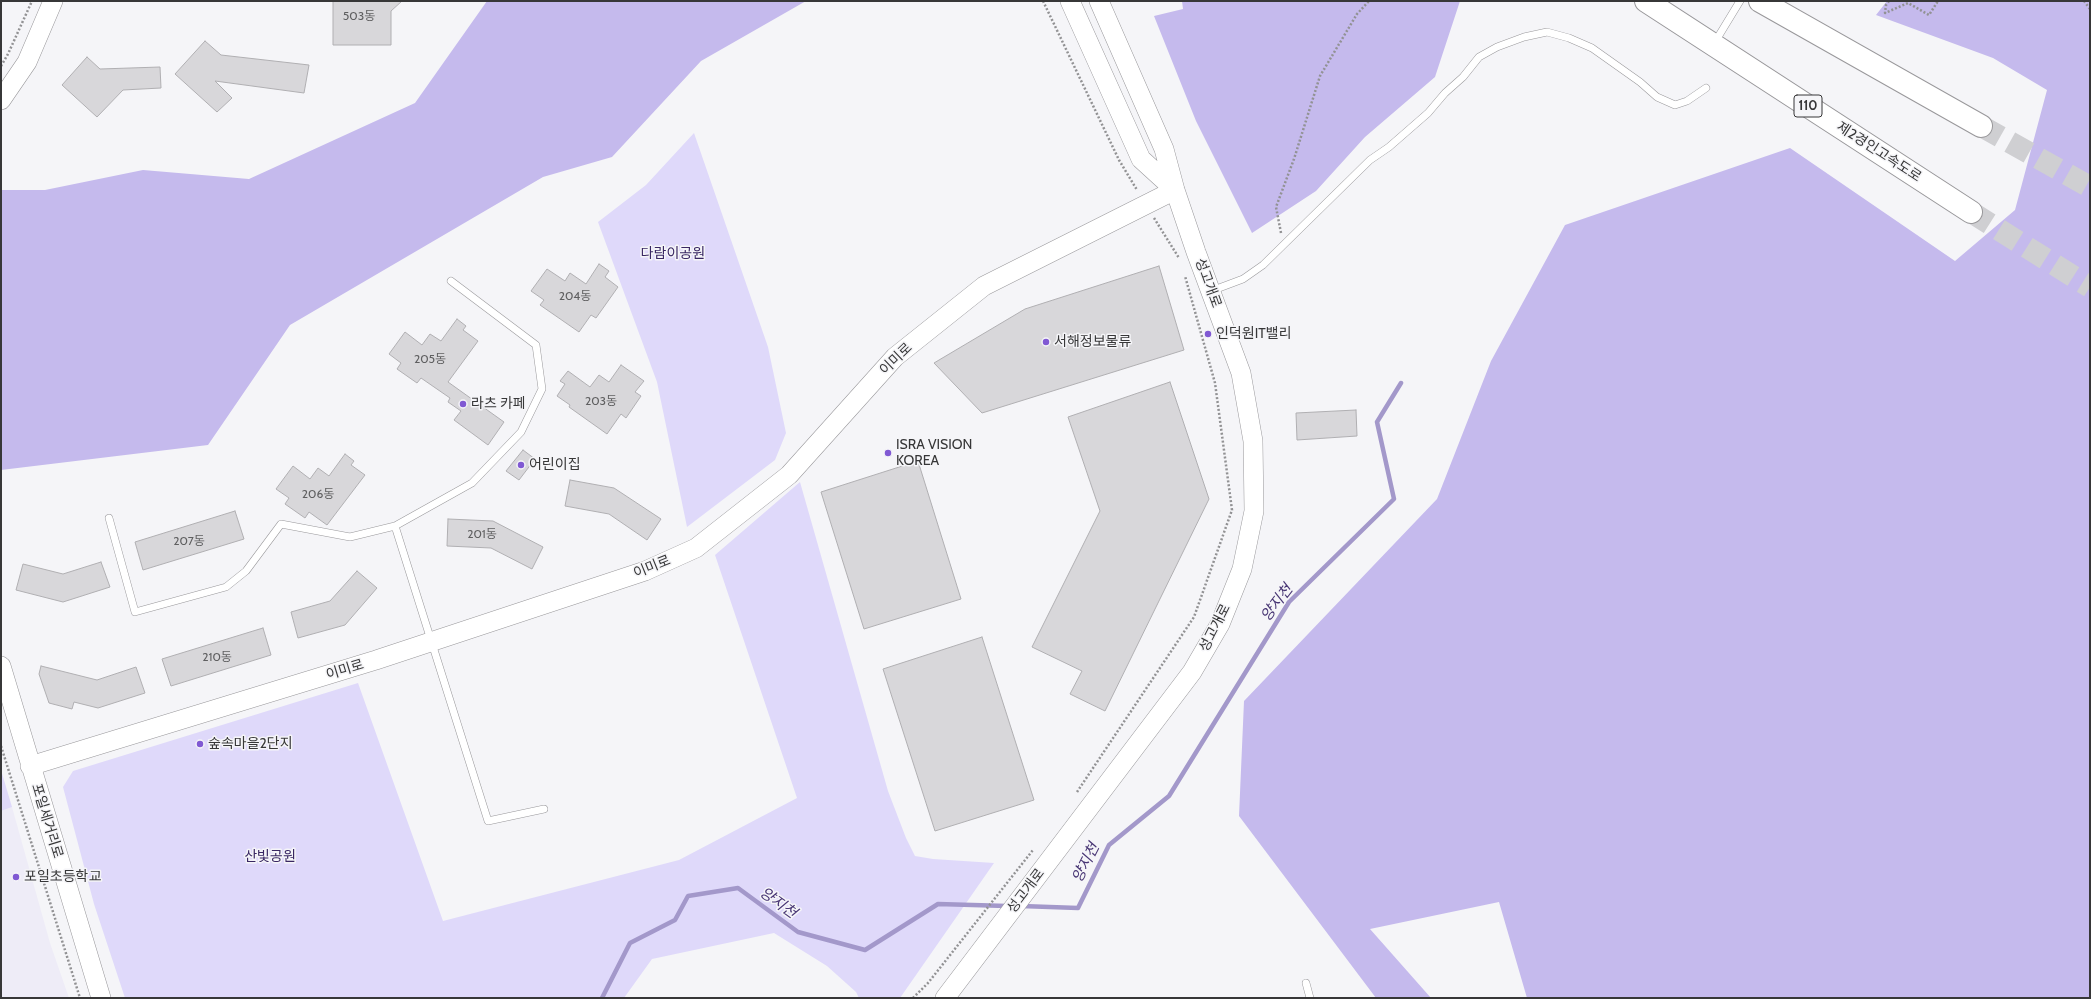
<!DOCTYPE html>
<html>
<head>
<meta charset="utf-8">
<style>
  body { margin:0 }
  #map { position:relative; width:2091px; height:999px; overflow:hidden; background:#f5f5f8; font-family:Cabin,sans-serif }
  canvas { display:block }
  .frame { position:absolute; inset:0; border:2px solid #373738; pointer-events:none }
</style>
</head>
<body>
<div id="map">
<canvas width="2091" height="999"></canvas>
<div class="frame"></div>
</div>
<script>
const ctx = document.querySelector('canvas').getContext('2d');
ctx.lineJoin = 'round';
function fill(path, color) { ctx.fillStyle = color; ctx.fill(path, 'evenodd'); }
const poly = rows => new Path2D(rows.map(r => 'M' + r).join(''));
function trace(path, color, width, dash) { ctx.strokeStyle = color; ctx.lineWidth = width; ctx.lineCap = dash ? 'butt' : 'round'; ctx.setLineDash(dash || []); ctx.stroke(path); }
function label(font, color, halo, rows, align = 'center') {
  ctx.font = font + ' Cabin,"Noto Sans KR",sans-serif'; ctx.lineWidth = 3; ctx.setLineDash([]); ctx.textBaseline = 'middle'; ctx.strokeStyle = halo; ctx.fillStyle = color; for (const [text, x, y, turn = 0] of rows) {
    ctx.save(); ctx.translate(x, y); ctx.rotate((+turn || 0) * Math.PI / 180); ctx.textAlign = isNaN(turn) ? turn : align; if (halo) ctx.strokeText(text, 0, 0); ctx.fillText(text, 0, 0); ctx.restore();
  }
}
fill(poly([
  [12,807,50,943,69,998,1,998,1,811]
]), '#eeecf7');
fill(poly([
  [694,133,768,347,786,433,775,460,687,527,657,382,598,222,646,185],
  [800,482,888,791,906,838,915,856,933,859,994,863,900,998,859,998,856,992,827,966,774,933,652,959,624,998,125,998,94,904,63,787,73,771,358,683,443,921,679,860,797,798,715,555],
  [1,770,12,807,1,811]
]), '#dfd9fa');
fill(poly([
  [487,1,806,1,701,61,612,157,543,177,290,325,208,445,1,470,1,190,45,190,143,170,249,179,415,103],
  [1182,1,1460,1,1435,77,1365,137,1316,191,1252,233,1196,121,1154,16,1183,9],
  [1887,1,2090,1,2090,998,1527,998,1499,902,1370,929,1431,998,1376,998,1239,816,1244,701,1437,499,1491,361,1565,225,1790,148,1955,261,2015,210,2047,90,1993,58,1876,15]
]), '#c5baed');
trace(poly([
  [1021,906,1078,908,1109,845,1169,796,1289,602,1394,499,1377,422,1401,383],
  [602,998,630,943,675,920,688,896,738,888,798,932,865,950,938,904,1007,906]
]), '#a398ca', 4.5);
const building = poly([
  [333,1,402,1,391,11,391,45,333,45,333,1],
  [205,41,221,55,309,65,304,93,215,81,232,98,217,112,175,74,205,41],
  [87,57,100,69,160,67,161,88,123,90,97,117,62,85,87,57],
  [599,264,609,271,605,277,618,287,596,318,591,315,579,332,540,305,544,300,531,291,547,269,565,281,570,273,586,284,599,264],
  [1159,266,1184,350,982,413,934,363,1025,309,1159,266],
  [457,319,466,326,463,330,478,341,448,382,504,422,488,445,454,420,461,411,448,402,450,398,421,378,417,383,397,369,401,363,389,354,405,332,422,345,430,334,441,341,457,319],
  [621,365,644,381,635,392,641,396,626,418,621,414,607,434,569,407,570,405,557,396,565,384,560,381,568,371,590,387,599,375,609,382,621,365],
  [1170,382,1209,499,1105,711,1070,694,1082,671,1032,647,1100,511,1068,417,1170,382],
  [1356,410,1357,436,1297,440,1296,413,1356,410],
  [523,450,535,459,519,480,506,471,523,450],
  [345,454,354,461,351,465,365,475,327,525,309,512,305,518,285,504,289,498,276,489,293,466,310,479,318,468,329,476,345,454],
  [918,461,961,599,864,629,821,492,918,461],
  [570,480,614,488,661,519,647,540,609,514,565,506,570,480],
  [235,511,244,539,143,570,135,542,235,511],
  [448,519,493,521,543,547,532,569,491,548,447,546,448,519],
  [101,562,110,587,63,602,16,590,23,564,63,574,101,562],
  [357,571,377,588,345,625,298,638,291,612,330,601,357,571],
  [263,628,271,655,171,686,162,659,263,628],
  [982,637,1034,800,935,831,883,669,982,637],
  [41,666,97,680,136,667,145,693,98,708,74,702,72,709,49,703,39,674,41,666]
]);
fill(building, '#d8d7da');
trace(building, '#b0afb2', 1);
trace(poly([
  [1981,126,2090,187],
  [1971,212,2090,287]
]), '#cfcfd2', 22, [22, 11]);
const lane = poly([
  [1715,42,1740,1],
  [451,281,536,345,542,389,521,432,472,483,395,526,488,821,544,809],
  [1211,291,1243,279,1263,265,1370,160,1389,147,1428,113,1445,93,1463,77,1479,57,1497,47,1524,37,1547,32,1569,38,1592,48,1640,82,1657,97,1675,105,1687,101,1706,88],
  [109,518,135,612,226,587,246,571,281,524,350,537,395,526],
  [1306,983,1310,998]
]);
const secondary = poly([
  [1070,1,1141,159,1175,190],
  [1,100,27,62,53,1],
  [1,666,101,998],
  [30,766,376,660,645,571,696,548,789,475,895,357,984,286,1175,190],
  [945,998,1192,672,1220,624,1242,569,1254,511,1253,441,1241,373,1196,252,1175,190,1164,149,1099,1]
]);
const highway = poly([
  [1646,1,1971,212],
  [1760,1,1981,126]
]);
trace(lane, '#99989b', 8);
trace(secondary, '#99989b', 20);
trace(highway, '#99989b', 24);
trace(poly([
  [1043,1,1119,160,1137,190],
  [1889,1,1886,5,1885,13,1908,3,1929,15,1938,1],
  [2084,1,2090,9],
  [1,66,8,54,32,1],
  [1154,218,1179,258],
  [1281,233,1276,207,1294,159,1320,76,1357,14,1369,1],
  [1,746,80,998],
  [1077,792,1194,617,1232,510,1215,383,1185,276],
  [913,998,928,983,1033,850]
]), '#929294', 2.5, [2, 2]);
trace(lane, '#fff', 7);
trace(secondary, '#fff', 19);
trace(highway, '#fff', 22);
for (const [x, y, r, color] of [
  [1208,334,4,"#8059d3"],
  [1046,342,4,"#8059d3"],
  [463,404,4,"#8059d3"],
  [888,453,4,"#8059d3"],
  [521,465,4,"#8059d3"],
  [200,744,4,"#8059d3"],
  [16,877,4,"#8059d3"]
]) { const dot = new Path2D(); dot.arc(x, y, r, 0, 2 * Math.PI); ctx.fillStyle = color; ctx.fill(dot); trace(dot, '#f5f5f8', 1.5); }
label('12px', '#5f5f60', null, [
  ["503동",359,16],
  ["204동",575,296],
  ["205동",430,359],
  ["203동",601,401],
  ["206동",318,494],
  ["201동",482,534],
  ["207동",189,541],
  ["210동",217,657]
]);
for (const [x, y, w] of [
  [1808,106,28]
]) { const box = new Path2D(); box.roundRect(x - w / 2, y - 11, w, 22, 3); ctx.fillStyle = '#f5f5f8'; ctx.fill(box); trace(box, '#373738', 1); }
label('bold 13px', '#373738', null, [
  ["110",1808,106]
]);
label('14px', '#373738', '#f5f5f8', [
  ["제2경인고속도로",1879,152,33],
  ["성고개로",1208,283,70],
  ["이미로",896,359,-44],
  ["이미로",652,567,-22],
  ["성고개로",1215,628,-63],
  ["이미로",345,670,-17],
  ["포일세거리로",47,821,73],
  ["성고개로",1026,891,-53]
]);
label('14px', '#392763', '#f5f5f8', [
  ["다람이공원",673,254],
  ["산빛공원",270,857]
]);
label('14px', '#373738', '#f5f5f8', [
  ["인덕원IT밸리",1216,334],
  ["서해정보물류",1054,342],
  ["라츠 카페",471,404],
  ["ISRA VISION",896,445],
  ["KOREA",896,461],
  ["어린이집",529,465],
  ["숲속마을2단지",208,744],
  ["포일초등학교",24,877]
], 'left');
label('italic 15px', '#493775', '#f5f5f8', [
  ["양지천",1277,603,-53],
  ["양지천",1086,863,-63],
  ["양지천",778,903,36]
]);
</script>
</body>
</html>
